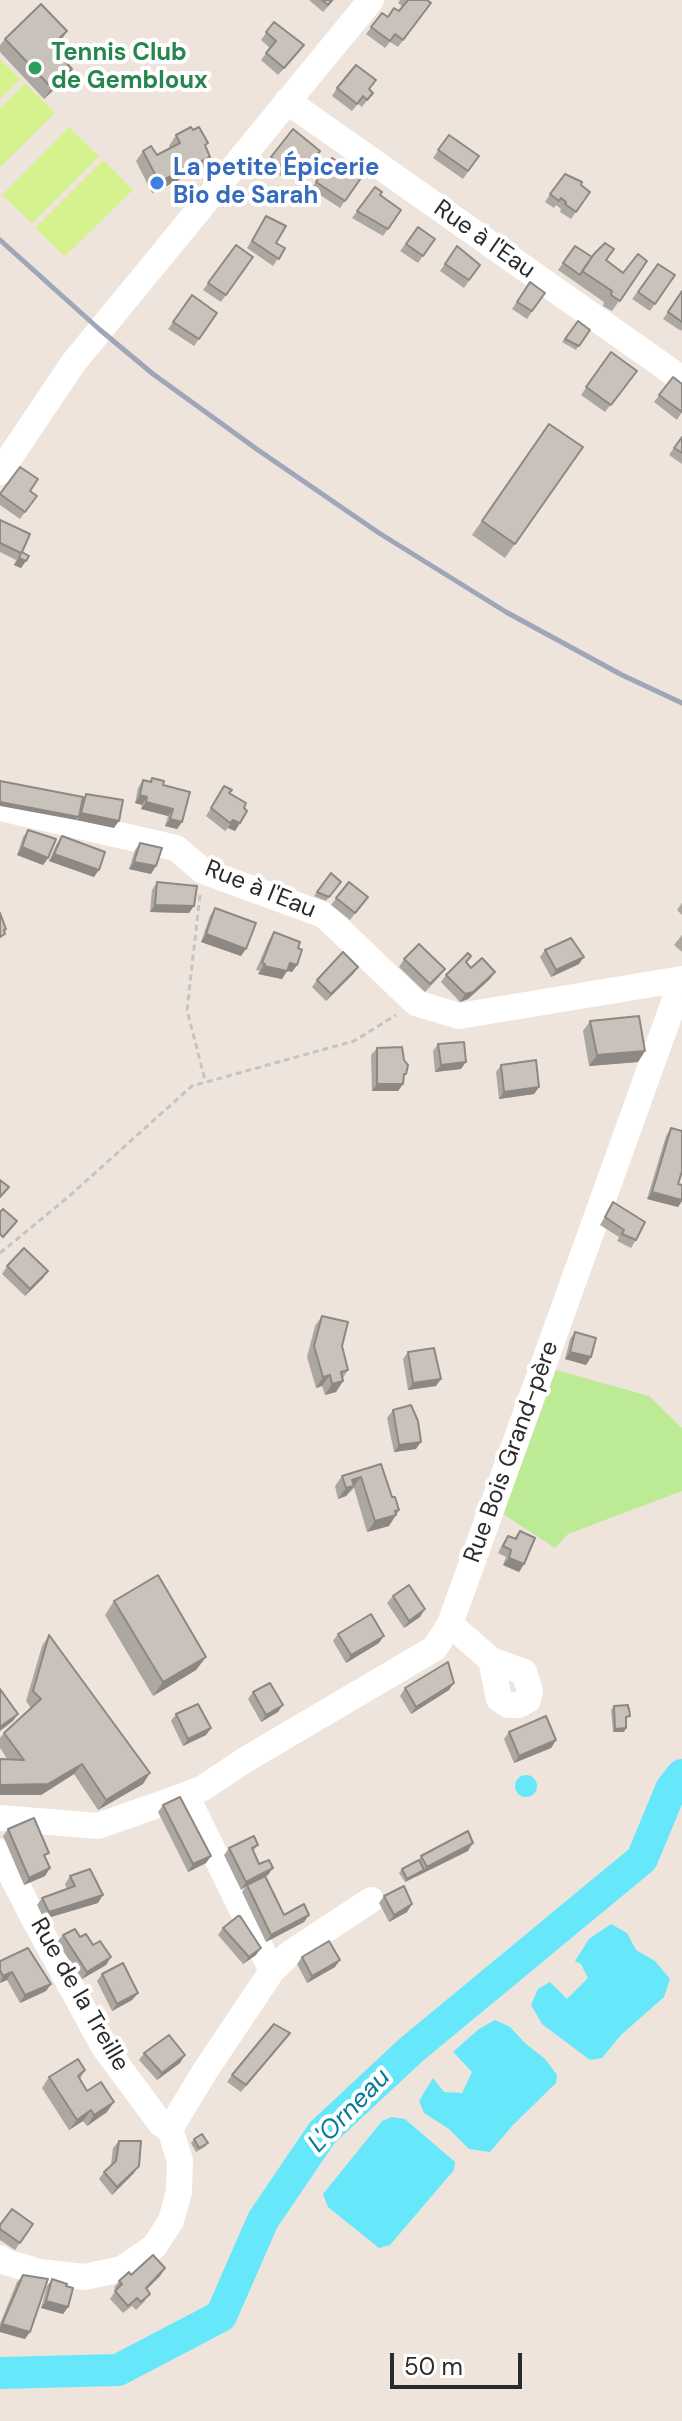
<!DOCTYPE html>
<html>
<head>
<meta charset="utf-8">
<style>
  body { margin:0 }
  #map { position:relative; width:682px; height:2421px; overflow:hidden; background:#eee4dc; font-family:"DM Sans",sans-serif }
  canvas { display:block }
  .scale { position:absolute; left:390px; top:2353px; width:132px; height:36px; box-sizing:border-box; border:4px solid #2b2b2b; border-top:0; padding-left:10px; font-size:24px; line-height:28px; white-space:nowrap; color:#2b2b2b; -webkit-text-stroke:6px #fff; paint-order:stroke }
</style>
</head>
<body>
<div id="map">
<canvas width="682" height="2421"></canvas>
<div class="scale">50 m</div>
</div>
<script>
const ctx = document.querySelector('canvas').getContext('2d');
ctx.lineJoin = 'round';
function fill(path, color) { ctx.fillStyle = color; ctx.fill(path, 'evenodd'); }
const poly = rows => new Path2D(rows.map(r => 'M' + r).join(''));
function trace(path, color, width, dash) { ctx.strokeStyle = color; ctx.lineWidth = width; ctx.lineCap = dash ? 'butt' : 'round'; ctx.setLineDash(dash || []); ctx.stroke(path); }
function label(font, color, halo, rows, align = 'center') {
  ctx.font = font + ' "DM Sans",sans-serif'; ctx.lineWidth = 8; ctx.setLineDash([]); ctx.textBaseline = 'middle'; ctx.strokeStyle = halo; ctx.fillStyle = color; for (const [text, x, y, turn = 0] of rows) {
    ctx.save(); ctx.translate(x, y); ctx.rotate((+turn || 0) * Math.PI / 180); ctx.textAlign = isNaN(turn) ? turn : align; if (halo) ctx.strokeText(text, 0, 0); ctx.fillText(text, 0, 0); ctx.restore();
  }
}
fill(poly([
  [556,1370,649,1396,682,1428,682,1491,568,1534,555,1548,503,1514]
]), '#bdea94');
fill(poly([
  [0,59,20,79,0,99],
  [25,83,55,113,0,167,0,108],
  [69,127,99,156,32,223,2,195],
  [103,160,133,190,65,256,35,228]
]), '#d6f28f');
fill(poly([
  '515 1786a11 11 0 1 1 22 0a11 11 0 1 1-22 0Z',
  [611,1924,627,1933,636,1950,655,1961,670,1979,664,1997,621,2035,602,2058,590,2060,542,2024,531,2005,538,1989,550,1982,567,1999,588,1978,581,1964,575,1961,589,1939],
  [495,2020,510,2027,525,2043,545,2059,557,2075,556,2083,513,2125,490,2152,469,2149,449,2129,424,2113,419,2101,433,2078,444,2092,462,2093,472,2072,453,2052,479,2029],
  [392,2117,405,2119,455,2162,454,2170,390,2245,379,2248,328,2207,323,2194,382,2121]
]), '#66e8fa');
trace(poly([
  [0,2373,118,2370,221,2316,263,2220,322,2133,411,2050,642,1859,671,1789,682,1775]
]), '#66e8fa', 32);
trace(poly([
  [200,895,187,1010,205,1080],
  [0,1253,67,1198,192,1086,354,1041,396,1015]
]), '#c4c4c4', 3, [6, 4]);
trace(poly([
  [287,101,682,379],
  [0,472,74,362,371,0],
  [0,808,176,848,203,871,324,915,416,1003,459,1016,682,979],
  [450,1624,491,1660,499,1699,508,1705,519,1705,528,1700,530,1691,524,1672,491,1660],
  [186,1795,203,1788,245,1760,435,1648,450,1624,682,980],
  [0,1818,98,1826,186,1795,272,1971,205,2071,170,2129],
  [0,1852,33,1917,104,2047,161,2124,170,2129],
  [272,1971,289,1954,371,1900],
  [0,2258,6,2262,39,2272,85,2277,122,2269,154,2247,171,2221,179,2192,180,2161,170,2129]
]), '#fff', 26);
trace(poly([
  [0,240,99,329,153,374,258,450,379,533,506,612,622,675,682,703]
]), '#9ea6b7', 5);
fill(poly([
  [309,0,334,0,323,12],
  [400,0,427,0,431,3,398,47,390,42,385,48,366,34,382,13,388,17,399,11,403,7,398,3],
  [274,22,299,52,278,75,261,60,270,48,261,40],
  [5,39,60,42,53,48,65,79,44,99,0,52,0,45],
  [337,88,369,89,373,93,362,107,358,104,352,111,332,96],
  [293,129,320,151,302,174,292,166,282,177,266,165],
  [193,130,208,143,205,146,210,157,203,168,152,193,136,161,143,151,157,155,170,148,169,146,176,135],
  [449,135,479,156,463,179,433,158],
  [332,158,361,178,340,208,311,189],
  [581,185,590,192,571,219,560,212,561,209,556,205,554,208,545,202,550,194],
  [375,187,380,195,401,210,383,236,352,218],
  [266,216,276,243,285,248,273,266,247,248],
  [418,227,435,239,418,263,400,251],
  [236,245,253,257,221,302,203,290],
  [457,246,480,265,464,288,440,271],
  [575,246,592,257,606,260,623,273,647,261,612,311,603,306,604,302,558,270],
  [658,264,675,275,650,311,632,299],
  [530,282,545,293,527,319,512,309],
  [682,291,682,329,681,331,663,319],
  [192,295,217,313,194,346,168,329],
  [578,321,590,330,576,350,562,342],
  [611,352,637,371,605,412,581,395],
  [673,377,682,412,677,420,654,402],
  [549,424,583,447,505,558,472,535],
  [682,436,682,464,669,455],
  [30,491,37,496,20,519,0,505,0,494],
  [0,520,22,552,21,568,14,565,16,560,0,552],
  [152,778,163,785,182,822,177,829,165,826,168,816,141,809,142,805,135,803,138,788,143,780,149,782],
  [224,786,229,793,240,823,235,831,228,828,225,831,206,816],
  [28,830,48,858,43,865,17,855,23,837],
  [62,836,94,877,49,861,57,843],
  [140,843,151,874,129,869,135,850],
  [331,873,341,882,326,901,314,896],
  [157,882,189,913,150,912,152,890],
  [349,882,368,897,350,920,331,905],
  [682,903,682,915,677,910],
  [215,908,241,956,201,942,210,916],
  [274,932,298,948,297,965,292,972,287,971,282,979,258,974,260,971,256,970,269,940],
  [682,935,682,952,674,945],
  [545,950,579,964,551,977,540,957],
  [404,959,440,976,425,992,399,967],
  [467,963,471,968,495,972,490,979,468,999,460,1002,441,982,446,975],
  [358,967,353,974,326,1001,312,987,317,980],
  [590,1021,645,1051,638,1062,589,1066,583,1031],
  [438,1044,461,1069,435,1072,433,1051],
  [377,1048,404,1060,406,1074,404,1077,403,1084,398,1091,372,1091,371,1055],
  [501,1065,539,1087,534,1094,499,1099,496,1072],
  [671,1128,678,1184,682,1185,682,1201,678,1207,647,1199,666,1136],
  [613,1202,636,1240,631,1248,617,1241,619,1237,600,1225],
  [7,1266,48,1271,43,1278,25,1296,2,1274],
  [322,1316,342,1346,348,1370,343,1378,343,1381,336,1392,325,1395,322,1386,316,1388,307,1357,315,1326],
  [575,1332,591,1357,586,1365,565,1359,570,1339],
  [408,1352,441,1379,436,1386,408,1390,403,1359],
  [393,1410,416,1449,394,1452,387,1418],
  [381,1464,392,1497,399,1510,389,1526,367,1532,354,1488,346,1496,338,1499,335,1486,342,1476],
  [520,1531,524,1564,519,1572,503,1565,506,1557,498,1553,503,1543,508,1536,514,1538],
  [393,1596,420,1617,404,1628,387,1603],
  [114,1601,206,1657,196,1670,153,1696,105,1615],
  [338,1634,379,1643,346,1663,333,1641],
  [49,1635,143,1784,98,1810,74,1774,41,1795,0,1795,0,1759,8,1760,0,1748,0,1738,4,1733,31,1708,26,1701,42,1646],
  [405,1688,449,1690,411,1714,400,1696],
  [253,1692,278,1712,261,1722,248,1699],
  [614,1706,627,1720,626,1720,624,1732,613,1732,611,1710],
  [176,1714,211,1728,206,1735,183,1746,171,1721],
  [509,1732,556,1740,551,1748,514,1763,504,1739],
  [163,1805,211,1856,206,1863,188,1872,158,1812],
  [8,1829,50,1868,45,1876,24,1885,3,1836],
  [258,1845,253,1851,259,1864,268,1875,265,1876,284,1915,309,1915,304,1922,266,1942,242,1892,245,1887,241,1890,224,1855,229,1848],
  [468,1851,405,1882,399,1873,402,1869,419,1860,421,1856],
  [70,1876,98,1903,44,1919,37,1905,42,1898,67,1889,65,1884],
  [384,1896,412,1904,407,1912,389,1922,379,1903],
  [223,1928,256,1955,243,1964,218,1935],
  [63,1935,80,1937,111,1957,106,1965,82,1979,57,1942],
  [302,1957,335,1967,307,1983,297,1964],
  [0,1961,51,1984,46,1991,20,2003,7,1980,0,1983],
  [102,1974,138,1993,132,2000,112,2011,97,1981],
  [290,2033,241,2092,227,2082,232,2075],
  [144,2053,180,2063,157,2080,139,2060],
  [85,2070,80,2079,87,2091,107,2112,87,2126,83,2121,69,2130,42,2088,49,2077],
  [194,2139,208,2143,205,2147,196,2152,191,2143],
  [119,2141,134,2173,112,2195,99,2179,104,2172,111,2165,113,2148],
  [33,2224,15,2250,0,2240,0,2225],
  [165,2268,160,2276,147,2289,145,2301,136,2310,132,2306,123,2313,110,2299,116,2290,114,2288,119,2281,131,2275],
  [23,2275,25,2339,0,2332,0,2324,17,2282],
  [52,2279,66,2286,68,2307,63,2314,41,2308,47,2286]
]), '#ada7a1');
fill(poly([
  [67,31,60,42,44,57,51,46],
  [72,69,65,79,44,99,52,88],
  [210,157,203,168,152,193,159,182],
  [19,558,26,561,21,568,14,565],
  [140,795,147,797,142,805,135,803],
  [0,802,79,817,76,820,0,806],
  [146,802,173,809,168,816,141,809],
  [81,813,119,821,114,828,76,820],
  [170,819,182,822,177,829,165,826],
  [233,820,240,823,235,831,228,828],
  [22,847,48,858,43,865,17,855],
  [54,854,99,870,94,877,49,861],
  [134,862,156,866,151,874,129,869],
  [155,905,194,906,189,913,150,912],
  [206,934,246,949,241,956,201,942],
  [584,957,579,964,551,977,556,970],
  [290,963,297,965,292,972,285,970],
  [264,966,287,971,282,979,258,974],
  [358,967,353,974,326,1001,331,994],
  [495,972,490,979,468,999,460,1002,465,994],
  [645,1051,638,1062,589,1066,597,1055],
  [466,1062,461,1069,435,1072,441,1065],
  [377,1084,403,1084,398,1091,372,1091],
  [539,1087,534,1094,499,1099,504,1092],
  [652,1192,682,1200,682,1201,678,1207,647,1199],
  [48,1271,43,1278,25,1296,30,1289],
  [570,1352,591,1357,586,1365,565,1359],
  [330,1375,322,1386,316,1388,323,1377],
  [441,1379,436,1386,408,1390,413,1383],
  [343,1381,336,1392,325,1395,332,1384],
  [421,1442,416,1449,394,1452,399,1445],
  [361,1477,346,1496,338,1499,352,1480],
  [399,1510,389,1526,367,1532,375,1521],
  [509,1558,524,1564,519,1572,503,1565],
  [425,1609,420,1617,404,1628,409,1621],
  [384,1636,379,1643,346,1663,351,1655],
  [206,1657,196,1670,153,1696,163,1682],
  [454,1683,449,1690,411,1714,416,1707],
  [283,1705,278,1712,261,1722,266,1715],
  [18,1714,13,1721,0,1731,0,1727],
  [211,1728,206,1735,183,1746,188,1739],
  [626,1728,624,1732,613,1732,615,1729],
  [556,1740,551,1748,514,1763,519,1756],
  [82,1764,74,1774,41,1795,0,1795,0,1785],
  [150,1773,143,1784,98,1810,106,1800],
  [473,1843,468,1851,405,1882,407,1879,424,1870,427,1867],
  [211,1856,206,1863,188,1872,193,1864],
  [50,1868,45,1876,24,1885,29,1878],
  [273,1868,268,1875,247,1886,247,1885,241,1890,246,1882],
  [103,1895,98,1903,44,1919,49,1912],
  [412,1904,407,1912,389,1922,394,1915],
  [309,1915,304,1922,266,1942,271,1935],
  [261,1948,256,1955,243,1964,249,1957],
  [111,1957,106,1965,82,1979,87,1972],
  [340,1960,335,1967,307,1983,312,1976],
  [12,1972,7,1980,0,1983,3,1976],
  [51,1984,46,1991,20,2003,25,1995],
  [138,1993,132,2000,112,2011,117,2004],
  [185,2055,180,2063,157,2080,162,2073],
  [114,2102,107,2112,87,2126,94,2115],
  [91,2110,83,2121,69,2130,77,2120],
  [139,2166,134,2173,112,2195,117,2187],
  [165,2268,160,2276,141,2295,146,2288],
  [46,2301,68,2307,63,2314,41,2308],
  [2,2324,30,2332,25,2339,0,2332,0,2327]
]), '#8d8883');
const building = poly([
  [322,0,332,0,328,5,322,0],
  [408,0,427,0,431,3,403,40,395,34,390,41,371,27,382,13,388,17,394,8,399,11,408,0],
  [41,4,67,31,51,46,72,69,52,88,5,39,41,4],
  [274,22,304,45,284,68,266,53,276,41,266,32,274,22],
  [356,65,376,80,369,89,373,93,367,100,363,96,357,104,337,88,356,65],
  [191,127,193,130,199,127,208,143,205,145,210,157,159,182,143,151,151,146,157,155,180,143,176,135,191,127],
  [293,129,320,151,307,167,297,159,287,170,271,157,293,129],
  [449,135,479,156,468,171,438,150,449,135],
  [332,158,361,178,345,201,316,182,332,158],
  [565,174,582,182,581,185,590,192,576,212,565,204,566,202,561,198,559,201,550,194,565,174],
  [375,187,382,192,380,195,401,210,388,229,357,211,375,187],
  [266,216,286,226,276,243,285,248,279,259,252,241,266,216],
  [418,227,435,239,423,256,406,244,418,227],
  [605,243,614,249,606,260,623,273,638,254,647,261,620,301,611,295,612,291,582,271,594,254,605,243],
  [236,245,253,257,226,295,208,283,236,245],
  [457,246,480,265,469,280,445,264,457,246],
  [575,246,592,257,580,275,563,263,575,246],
  [658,264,675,275,655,304,638,292,658,264],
  [530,282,545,293,532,311,517,302,530,282],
  [682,291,682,322,668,312,682,291],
  [192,295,217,313,199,339,173,322,192,295],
  [578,321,590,330,579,346,565,339,578,321],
  [611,352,637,371,611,405,586,387,611,352],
  [673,377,682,384,682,412,659,395,673,377],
  [549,424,583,447,515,544,482,521,549,424],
  [682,437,682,453,674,448,682,437],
  [20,467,38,479,30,491,37,496,25,512,0,494,20,467],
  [0,520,30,534,22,552,29,556,26,561,19,558,21,553,0,543,0,520],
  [152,778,164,781,163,785,190,792,182,822,170,819,173,809,146,802,147,797,140,795,143,780,151,782,152,778],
  [0,781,83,797,79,817,0,802,0,781],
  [224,786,232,790,229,793,246,803,244,808,247,811,240,823,233,820,230,823,211,808,224,786],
  [86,794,123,800,119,821,81,813,86,794],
  [28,830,56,839,48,858,22,847,28,830],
  [62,836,105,852,99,870,54,854,62,836],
  [140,843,162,848,156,866,134,862,140,843],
  [331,873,341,882,329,897,317,892,331,873],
  [157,882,197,886,194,906,155,905,157,882],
  [349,882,368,897,355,913,336,898,349,882],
  [215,908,256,923,246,949,206,934,215,908],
  [0,913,6,929,4,930,5,934,0,937,0,913],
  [274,932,300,942,298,948,302,950,297,965,290,963,287,971,264,966,265,964,262,963,274,932],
  [571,938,584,957,556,970,545,950,571,938],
  [419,944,445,969,430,984,404,959,419,944],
  [343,952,358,967,331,994,317,980,343,952],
  [468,953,471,956,466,962,471,968,482,958,495,972,473,992,465,994,446,975,468,953],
  [639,1016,645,1051,597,1055,590,1021,639,1016],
  [464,1042,466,1062,441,1065,438,1044,464,1042],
  [402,1047,404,1060,408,1065,406,1074,404,1074,403,1084,377,1084,377,1048,402,1047],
  [536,1060,539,1087,504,1092,501,1065,536,1060],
  [671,1128,682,1131,682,1171,678,1184,682,1185,682,1200,652,1192,671,1128],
  [0,1180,9,1187,0,1197,0,1180],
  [613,1202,645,1222,636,1240,622,1234,624,1230,605,1217,613,1202],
  [3,1209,17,1221,3,1237,0,1234,0,1212,3,1209],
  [24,1248,48,1271,30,1289,7,1266,24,1248],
  [322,1316,348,1322,342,1346,348,1370,341,1372,343,1381,332,1384,330,1375,323,1377,314,1346,322,1316],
  [575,1332,596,1338,591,1357,570,1352,575,1332],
  [434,1348,441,1379,413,1383,408,1352,434,1348],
  [411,1405,418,1421,421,1442,399,1445,393,1410,411,1405],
  [381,1464,392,1497,395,1497,399,1510,395,1511,396,1515,375,1521,361,1477,352,1480,354,1486,346,1488,342,1476,381,1464],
  [520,1531,535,1538,524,1564,509,1558,511,1550,503,1546,508,1536,516,1539,520,1531],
  [158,1575,206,1657,163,1682,114,1601,158,1575],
  [409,1585,425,1609,409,1621,393,1596,409,1585],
  [371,1614,384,1636,351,1655,338,1634,371,1614],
  [49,1635,150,1773,106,1800,82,1764,48,1784,0,1785,0,1759,24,1760,4,1733,41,1699,33,1691,49,1635],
  [448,1662,454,1683,416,1707,405,1688,448,1662],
  [270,1683,283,1705,266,1715,253,1692,270,1683],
  [0,1689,18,1714,0,1727,0,1689],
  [198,1704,211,1728,188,1739,176,1714,198,1704],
  [628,1705,628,1708,629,1708,630,1716,626,1717,626,1728,615,1729,614,1706,628,1705],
  [546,1716,556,1740,519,1756,509,1732,546,1716],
  [180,1797,211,1856,193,1864,163,1805,180,1797],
  [34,1818,49,1853,44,1855,50,1868,29,1878,8,1829,34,1818],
  [468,1831,473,1843,427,1867,421,1856,468,1831],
  [254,1836,258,1845,252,1848,259,1864,269,1860,273,1868,246,1882,229,1848,254,1836],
  [419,1860,424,1870,407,1879,402,1869,419,1860],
  [90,1869,103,1895,49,1912,42,1898,75,1886,70,1876,90,1869],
  [265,1876,284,1915,304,1904,309,1915,271,1935,247,1885,265,1876],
  [404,1886,412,1904,394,1915,384,1896,404,1886],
  [238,1916,240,1916,261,1948,249,1957,223,1928,238,1916],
  [75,1929,80,1937,86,1934,93,1945,100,1941,111,1957,87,1972,63,1935,75,1929],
  [329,1941,340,1960,312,1976,302,1957,329,1941],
  [28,1948,51,1984,25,1995,12,1972,3,1976,0,1970,0,1961,28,1948],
  [123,1963,138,1993,117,2004,102,1974,123,1963],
  [274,2024,290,2033,246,2085,232,2075,274,2024],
  [169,2035,185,2055,162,2073,144,2053,169,2035],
  [78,2059,85,2070,78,2076,87,2091,101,2082,114,2102,94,2115,91,2110,77,2120,49,2077,78,2059],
  [202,2134,208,2143,199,2148,194,2139,202,2134],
  [119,2141,141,2141,139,2166,117,2187,104,2172,116,2161,119,2141],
  [12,2209,33,2224,20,2243,0,2229,0,2225,12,2209],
  [153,2255,165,2268,146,2288,150,2294,141,2302,137,2298,128,2306,115,2291,122,2284,119,2281,129,2272,131,2275,153,2255],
  [23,2275,48,2279,30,2332,2,2324,23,2275],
  [52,2279,67,2284,66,2286,73,2288,68,2307,46,2301,52,2279]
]);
fill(building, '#c9c2bb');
trace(building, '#8d8883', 2);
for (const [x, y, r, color] of [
  [35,68,8,"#2e9e5b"],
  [157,183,8,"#3f7fe0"]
]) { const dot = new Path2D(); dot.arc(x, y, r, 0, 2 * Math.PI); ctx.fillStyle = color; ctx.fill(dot); trace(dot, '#fff', 3); }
label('bold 24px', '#27864d', '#fff', [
  ["Tennis Club",51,54],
  ["de Gembloux",51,82]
], 'left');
label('bold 24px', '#366cbe', '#fff', [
  ["La petite Épicerie",173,169],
  ["Bio de Sarah",173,197]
], 'left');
label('24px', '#2b2b2b', '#fff', [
  ["Rue à l'Eau",484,240,35],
  ["Rue à l'Eau",260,890,22],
  ["Rue Bois Grand-père",512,1452,-70],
  ["Rue de la Treille",79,1995,60]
]);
label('italic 26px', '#037c9b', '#fff', [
  ["L'Orneau",350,2111,-46]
]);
</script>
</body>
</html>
